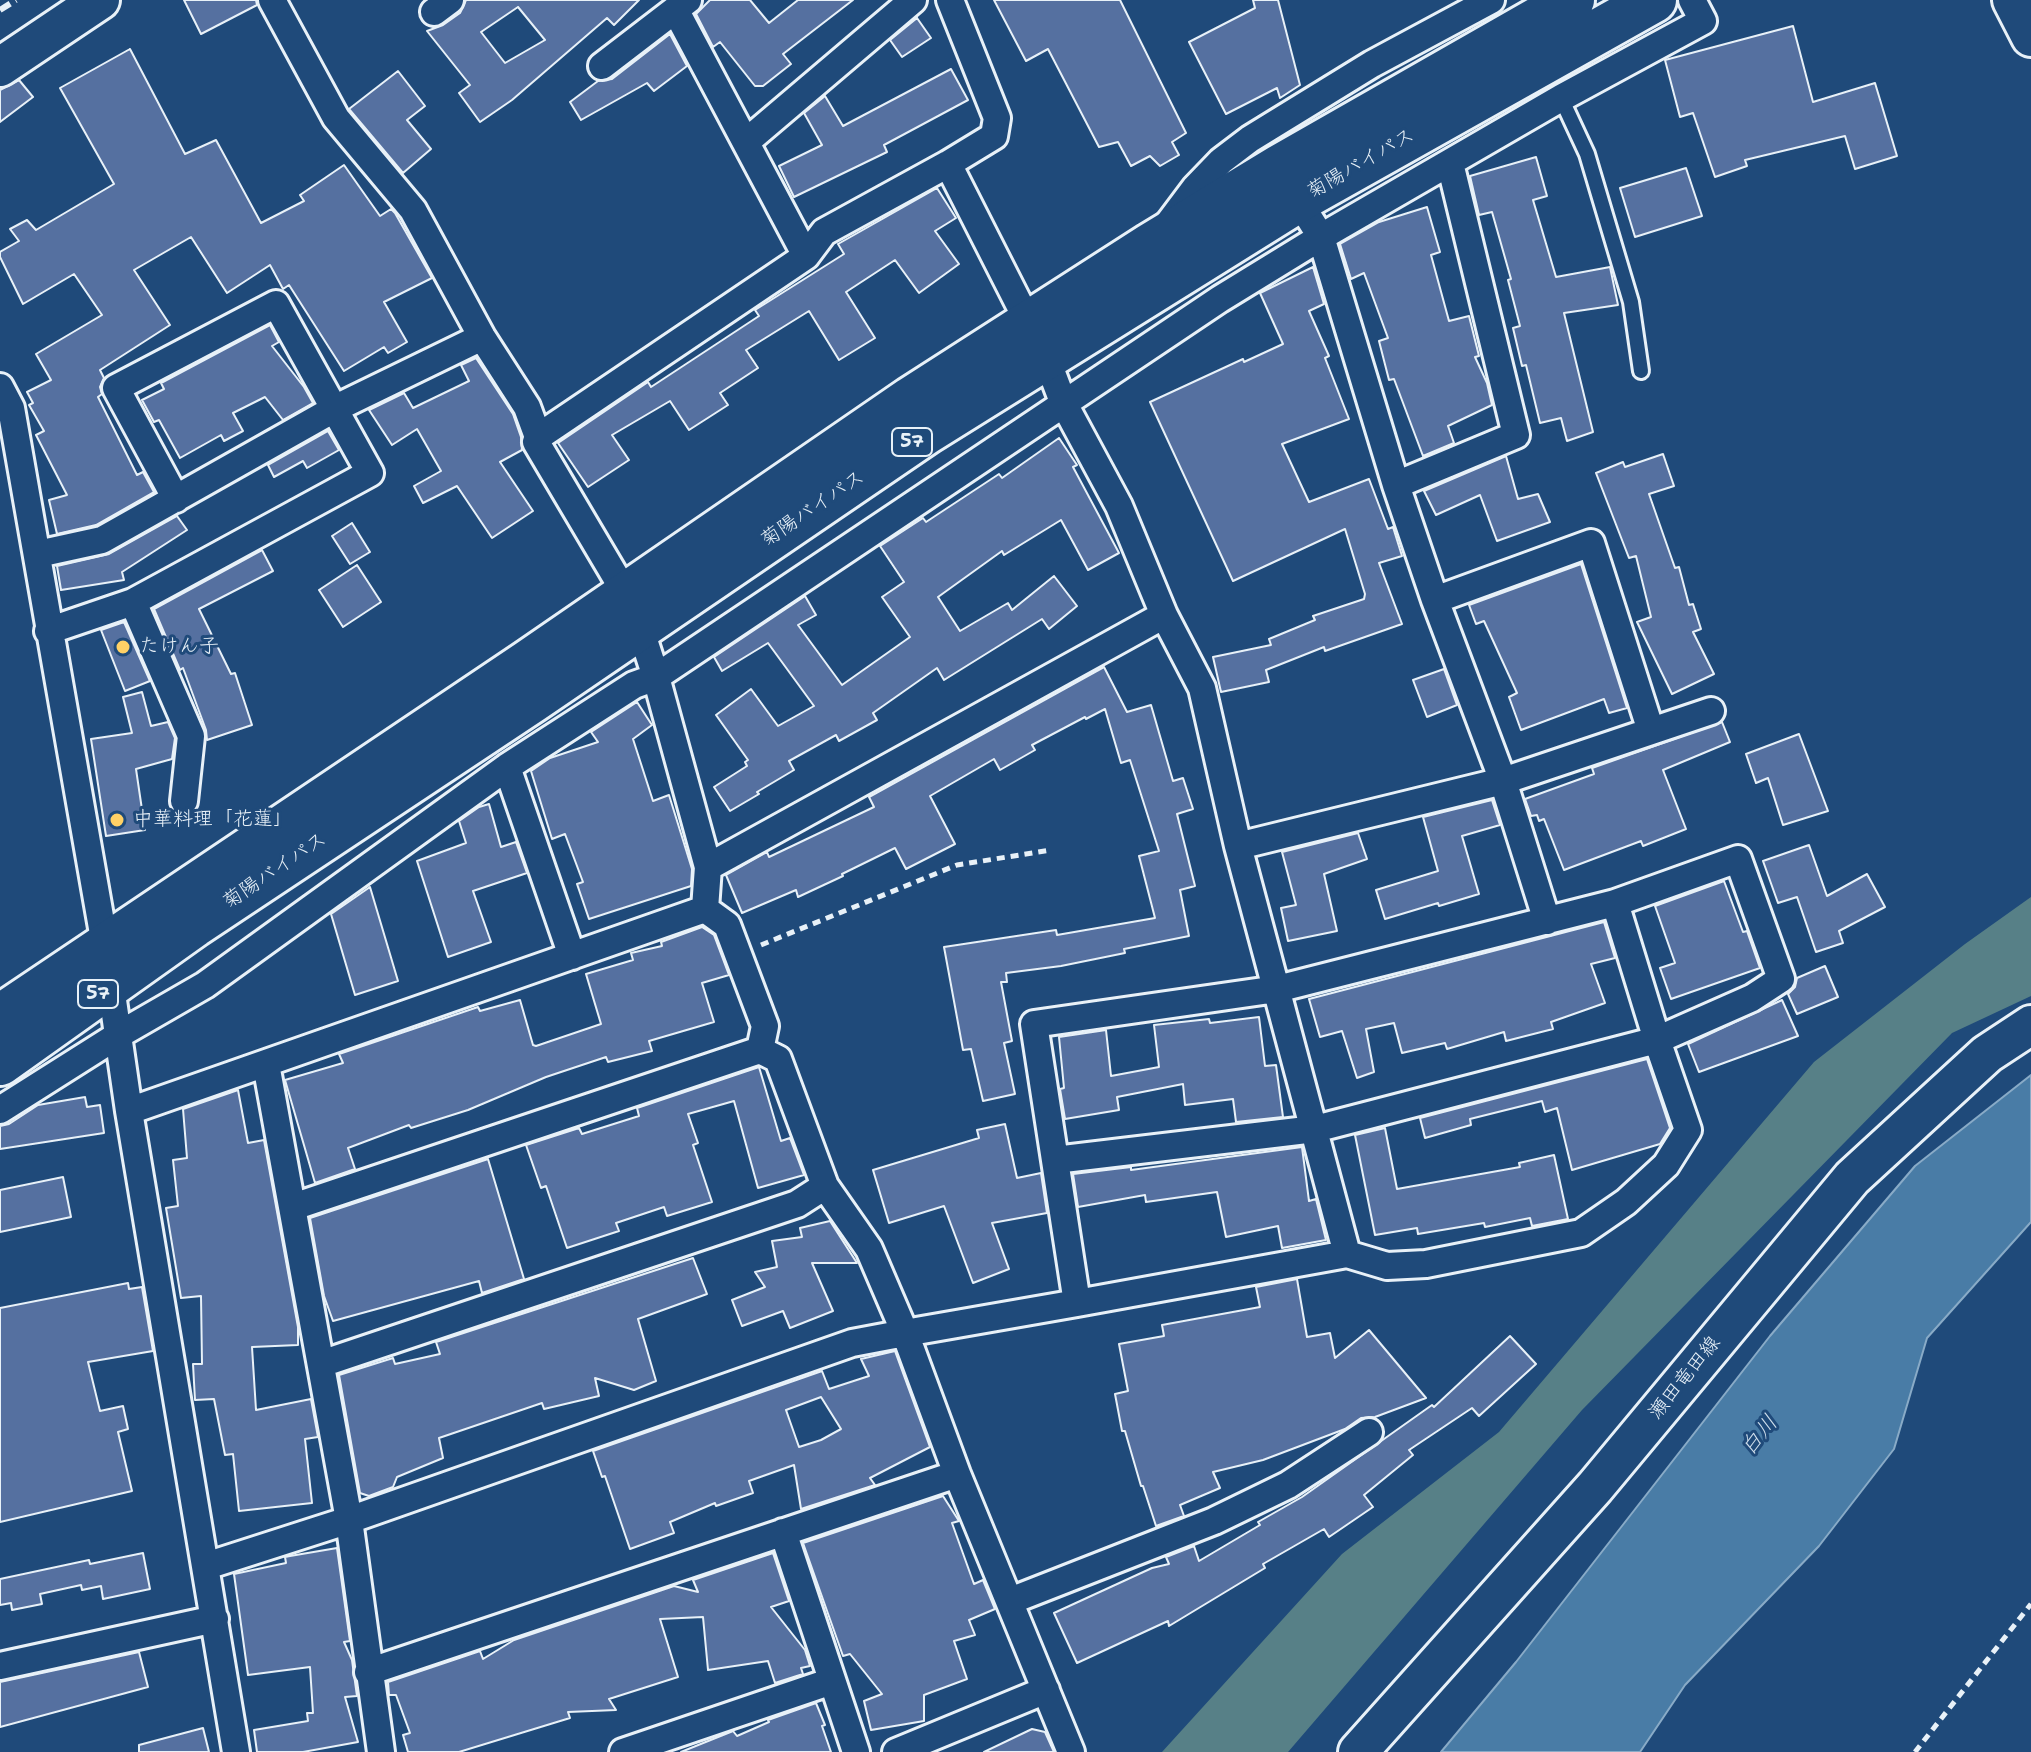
<!DOCTYPE html>
<html>
<head>
<meta charset="utf-8">
<style>
  body { margin:0 }
  canvas { display:block; background:#1f4a7a }
</style>
</head>
<body>
<canvas width="2031" height="1752"></canvas>
<script>
const ctx = document.querySelector('canvas').getContext('2d');
ctx.lineJoin = 'round';
function fill(path, color) { ctx.fillStyle = color; ctx.fill(path, 'evenodd'); }
const poly = rows => new Path2D(rows.map(r => 'M' + r).join(''));
function trace(path, color, width, dash) { ctx.strokeStyle = color; ctx.lineWidth = width; ctx.lineCap = dash ? 'butt' : 'round'; ctx.setLineDash(dash || []); ctx.stroke(path); }
function label(font, color, halo, rows, align = 'center') {
  ctx.font = font + ' "Shantell Sans","Klee One",sans-serif'; ctx.lineWidth = 6; ctx.setLineDash([]); ctx.textBaseline = 'middle'; ctx.strokeStyle = halo; ctx.fillStyle = color; for (const [text, x, y, turn = 0] of rows) {
    ctx.save(); ctx.translate(x, y); ctx.rotate((+turn || 0) * Math.PI / 180); ctx.textAlign = isNaN(turn) ? turn : align; if (halo) ctx.strokeText(text, 0, 0); ctx.fillText(text, 0, 0); ctx.restore();
  }
}
fill(poly([
  [2031,897,2031,996,1952,1033,1582,1410,1288,1752,1162,1752,1342,1554,1499,1432,1814,1062,1965,944]
]), '#578087');
const water = poly([
  [2031,1075,2031,1222,1927,1338,1894,1449,1819,1546,1685,1685,1640,1752,1441,1752,1516,1662,1770,1336,1915,1166,2031,1075]
]);
fill(water, '#497ca6');
trace(water, '#89abc7', 2);
const building = poly([
  [184,0,256,0,257,5,201,34,184,0],
  [466,0,639,0,614,25,607,18,512,100,480,122,459,93,470,85,427,31,443,25,460,13,466,0],
  [518,7,545,40,505,63,481,32,518,7],
  [710,0,750,0,769,23,798,0,853,0,783,54,791,64,763,86,755,86,720,42,713,47,696,14,710,0],
  [994,0,1120,0,1186,133,1172,142,1179,155,1160,166,1150,156,1131,166,1118,142,1099,147,1048,49,1026,61,994,0],
  [1253,0,1278,0,1300,85,1280,98,1277,88,1226,114,1189,42,1255,8,1253,0],
  [917,18,931,38,902,57,890,40,917,18],
  [1793,26,1813,102,1875,83,1897,156,1855,169,1845,136,1745,160,1747,166,1715,177,1693,113,1680,117,1665,60,1793,26],
  [670,34,687,66,654,91,647,83,581,120,570,102,598,81,612,79,670,34],
  [130,49,185,154,216,140,261,223,304,201,300,195,344,165,380,216,391,209,395,213,432,278,384,302,407,342,388,353,384,347,344,371,289,285,283,289,270,265,227,293,191,237,134,270,170,325,100,370,104,378,100,387,102,394,98,397,137,475,143,472,154,492,96,525,57,534,49,500,67,495,36,435,44,431,29,405,33,403,27,392,51,380,36,354,102,315,74,274,23,304,0,257,0,252,19,241,10,229,27,220,36,230,114,184,60,88,130,49],
  [951,69,968,100,884,145,887,152,794,197,779,166,822,145,804,113,825,96,843,126,951,69],
  [398,71,425,106,407,120,431,149,403,173,349,109,398,71],
  [19,80,33,97,0,122,0,90,19,80],
  [1536,157,1547,196,1533,200,1556,277,1610,267,1618,305,1564,313,1593,432,1567,441,1561,418,1540,423,1526,365,1522,366,1513,328,1520,326,1508,280,1511,279,1492,212,1479,215,1470,176,1536,157],
  [1686,168,1702,216,1635,237,1620,188,1686,168],
  [937,188,956,218,935,231,959,264,919,293,895,260,846,292,875,338,839,360,809,311,746,350,758,368,720,393,728,405,689,430,670,401,612,435,629,460,588,487,558,443,648,382,651,387,759,316,755,310,844,254,838,244,937,188],
  [1427,207,1440,252,1431,255,1449,321,1469,316,1479,356,1475,357,1487,383,1492,405,1448,426,1454,443,1423,456,1394,379,1389,380,1379,341,1388,338,1364,273,1351,279,1340,244,1379,222,1427,207],
  [1313,267,1324,304,1309,311,1329,356,1325,358,1349,419,1282,444,1309,502,1369,479,1388,529,1393,527,1402,556,1379,563,1402,624,1325,651,1324,647,1266,670,1269,682,1221,692,1213,657,1271,645,1269,639,1315,620,1313,616,1364,599,1365,594,1345,529,1233,581,1150,402,1243,359,1244,362,1283,344,1260,293,1313,267],
  [270,325,279,342,272,346,304,387,313,403,283,420,265,397,233,413,243,431,224,441,221,435,180,458,159,420,154,422,142,400,164,389,161,383,270,325],
  [476,358,513,414,521,437,522,450,500,462,533,511,492,538,457,486,423,503,414,486,441,471,417,429,392,445,369,410,404,393,413,408,469,381,461,365,476,358],
  [328,431,339,450,307,468,303,461,274,477,268,465,328,431],
  [1059,438,1077,465,1073,467,1119,553,1088,570,1061,520,1004,555,1002,551,938,597,960,631,1008,603,1012,610,1054,576,1077,606,1049,629,1042,619,944,680,937,668,873,713,877,720,839,741,836,735,789,761,794,770,757,792,759,794,730,811,714,787,747,766,745,762,748,760,716,715,751,689,778,726,814,706,768,643,722,671,714,657,805,596,816,615,798,625,842,685,910,637,882,597,904,582,880,546,923,518,926,522,999,474,1002,478,1059,438],
  [1663,454,1674,486,1649,494,1675,568,1679,567,1689,605,1693,604,1701,629,1693,632,1714,674,1672,694,1637,622,1651,617,1636,556,1629,558,1596,473,1623,462,1625,467,1663,454],
  [1506,456,1518,499,1538,494,1550,522,1497,541,1480,495,1436,515,1424,491,1506,456],
  [177,516,187,530,122,572,124,580,61,590,57,566,109,554,177,516],
  [352,523,370,552,350,564,332,536,352,523],
  [262,550,273,571,199,609,231,674,235,673,252,725,207,740,206,730,183,668,180,670,154,609,262,550],
  [1581,564,1627,708,1609,713,1604,699,1521,730,1509,697,1517,693,1484,621,1476,624,1469,605,1581,564],
  [357,565,381,602,343,627,319,590,357,565],
  [124,622,150,681,125,691,101,630,124,622],
  [1104,667,1127,712,1151,705,1173,781,1183,778,1193,809,1177,814,1195,886,1180,890,1189,936,1124,949,1125,953,1061,966,1006,973,1007,982,1001,982,1012,1041,1004,1043,1015,1094,983,1101,971,1049,963,1050,944,947,1056,930,1057,935,1155,918,1139,856,1159,851,1130,760,1121,763,1105,709,1086,719,1085,717,1032,745,1035,750,1000,770,994,759,930,796,955,844,906,869,895,848,842,874,843,876,798,897,796,890,742,913,726,875,767,852,769,857,874,807,869,797,1104,667],
  [1444,669,1457,705,1427,717,1413,680,1444,669],
  [142,692,151,726,168,722,175,738,172,759,136,769,145,830,106,836,91,739,132,733,123,697,142,692],
  [637,702,652,725,633,739,653,801,669,795,692,869,691,886,589,919,577,884,583,882,565,834,552,839,531,771,550,758,598,742,591,732,637,702],
  [1722,722,1730,742,1663,770,1686,829,1643,846,1641,841,1564,870,1544,819,1539,821,1537,815,1531,816,1525,799,1594,774,1592,768,1722,722],
  [1799,734,1828,811,1783,825,1768,778,1756,783,1746,754,1799,734],
  [1492,800,1500,825,1462,836,1479,894,1439,906,1438,903,1385,919,1376,890,1438,871,1423,817,1492,800],
  [489,804,501,847,516,842,527,873,473,891,491,942,448,957,417,861,466,843,459,821,479,807,489,804],
  [1358,833,1367,859,1324,874,1337,931,1288,941,1281,908,1296,905,1282,852,1358,833],
  [1809,845,1827,896,1867,874,1885,907,1839,931,1843,943,1816,952,1797,897,1778,903,1763,861,1809,845],
  [1724,881,1743,932,1747,931,1760,968,1671,999,1660,968,1675,963,1655,906,1724,881],
  [370,887,398,981,355,995,331,914,370,887],
  [1604,922,1615,958,1591,964,1605,1003,1551,1022,1553,1029,1506,1041,1504,1032,1447,1049,1445,1043,1402,1053,1394,1023,1366,1029,1374,1072,1357,1078,1342,1031,1320,1037,1309,999,1604,922],
  [702,927,714,935,729,975,702,983,714,1022,649,1041,652,1051,608,1062,606,1057,546,1077,468,1110,411,1128,409,1125,348,1148,355,1169,315,1183,285,1080,343,1063,339,1054,478,1007,480,1011,520,1000,533,1045,536,1046,601,1024,586,974,633,960,631,953,662,946,661,942,702,927],
  [1825,966,1838,997,1797,1014,1788,994,1795,987,1797,978,1825,966],
  [1782,1000,1798,1036,1699,1072,1688,1044,1782,1000],
  [1259,1017,1265,1066,1276,1065,1283,1117,1236,1122,1233,1099,1185,1105,1183,1084,1117,1097,1119,1110,1065,1119,1060,1089,1064,1088,1059,1037,1106,1030,1111,1076,1159,1067,1154,1025,1209,1019,1210,1023,1259,1017],
  [1647,1059,1670,1128,1660,1144,1572,1170,1557,1108,1545,1112,1542,1101,1470,1119,1471,1125,1425,1138,1420,1118,1647,1059],
  [759,1067,781,1141,790,1138,804,1175,758,1188,734,1101,688,1114,698,1143,693,1145,712,1202,667,1216,664,1207,616,1223,619,1231,567,1248,546,1186,541,1188,526,1145,579,1128,582,1134,639,1116,637,1108,759,1067],
  [238,1090,248,1143,264,1140,298,1327,298,1345,252,1347,256,1410,311,1399,318,1437,305,1439,312,1503,239,1511,233,1454,225,1455,214,1399,195,1400,193,1364,202,1364,201,1296,181,1298,166,1208,178,1206,173,1160,187,1158,183,1109,238,1090],
  [85,1097,87,1107,100,1105,104,1133,0,1149,0,1126,9,1124,38,1105,85,1097],
  [1005,1124,1017,1178,1041,1173,1047,1213,992,1223,1009,1269,973,1283,944,1206,889,1223,873,1170,979,1138,977,1130,1005,1124],
  [1385,1128,1397,1189,1520,1167,1519,1163,1554,1155,1568,1219,1532,1226,1530,1218,1485,1227,1484,1223,1418,1234,1417,1228,1375,1235,1355,1135,1385,1128],
  [1302,1147,1309,1201,1316,1199,1326,1240,1282,1248,1278,1226,1226,1237,1217,1192,1146,1202,1145,1195,1078,1207,1073,1174,1131,1167,1131,1170,1302,1147],
  [488,1159,524,1279,482,1293,479,1281,333,1321,324,1296,310,1218,488,1159],
  [63,1177,71,1217,0,1232,0,1190,63,1177],
  [830,1221,857,1263,812,1263,833,1311,790,1328,783,1311,742,1326,732,1300,765,1287,755,1272,777,1267,772,1241,802,1237,800,1228,830,1221],
  [693,1258,707,1294,638,1319,656,1381,634,1390,595,1378,599,1396,544,1409,542,1403,439,1438,443,1458,397,1477,393,1487,369,1496,360,1493,339,1375,393,1358,395,1364,440,1354,436,1342,693,1258],
  [1297,1279,1307,1337,1330,1333,1335,1358,1369,1330,1426,1398,1375,1417,1361,1418,1345,1429,1263,1460,1213,1472,1220,1488,1180,1505,1184,1516,1156,1526,1143,1486,1141,1486,1125,1431,1122,1431,1115,1394,1128,1391,1119,1344,1164,1336,1162,1325,1260,1307,1256,1287,1297,1279],
  [128,1283,129,1289,142,1287,153,1351,88,1362,100,1411,123,1406,128,1429,118,1432,132,1491,0,1522,0,1308,128,1283],
  [1510,1336,1536,1364,1479,1416,1472,1408,1409,1450,1413,1455,1364,1495,1373,1507,1329,1537,1324,1529,1263,1564,1265,1568,1169,1626,1168,1621,1077,1663,1054,1613,1152,1568,1169,1564,1166,1557,1194,1546,1199,1561,1260,1525,1258,1522,1302,1497,1432,1405,1434,1407,1510,1336],
  [895,1351,930,1447,870,1478,875,1485,801,1509,794,1465,749,1481,753,1493,716,1506,715,1503,670,1522,674,1533,630,1549,605,1476,602,1477,593,1451,822,1371,829,1389,869,1376,861,1359,895,1351],
  [821,1397,841,1429,821,1440,799,1447,786,1410,821,1397],
  [943,1496,959,1521,952,1523,974,1584,983,1580,995,1609,969,1620,975,1635,954,1641,967,1679,924,1695,924,1721,871,1730,864,1701,882,1694,850,1654,843,1656,803,1543,943,1496],
  [337,1548,350,1641,344,1642,352,1660,357,1696,345,1697,358,1742,303,1752,257,1752,254,1730,308,1721,307,1713,313,1713,310,1667,248,1675,234,1574,286,1563,285,1557,290,1556,337,1548],
  [143,1553,150,1589,103,1599,101,1586,82,1590,81,1585,40,1594,42,1604,12,1610,11,1603,0,1605,0,1579,89,1560,90,1564,143,1553],
  [773,1553,789,1601,771,1607,805,1650,810,1666,801,1668,803,1674,775,1683,768,1661,708,1670,703,1617,660,1619,678,1677,609,1699,616,1710,568,1712,570,1718,459,1752,408,1752,403,1735,410,1733,396,1695,389,1695,388,1682,480,1651,483,1659,514,1640,674,1586,698,1592,693,1580,773,1553],
  [139,1652,148,1687,0,1727,0,1682,139,1652],
  [816,1703,825,1725,822,1726,831,1752,681,1752,733,1731,737,1736,769,1722,768,1720,816,1703],
  [203,1728,209,1752,139,1752,139,1745,203,1728],
  [1032,1729,1045,1732,1054,1752,984,1752,1032,1729]
]);
fill(building, '#5570a0');
trace(building, '#e8f1f8', 2);
const lane = poly([
  [1561,98,1587,154,1631,302,1641,371]
]);
const street = poly([
  [272,0,336,118,413,210,482,337,527,407,538,437,536,442,633,606,656,677,708,867,705,909,727,925,765,1026,760,1050],
  [676,11,806,256],
  [434,12,450,0],
  [602,66,688,0],
  [746,142,913,0],
  [948,164,994,136,997,118,950,0],
  [1298,200,1321,237,1396,485,1435,600,1503,781,1547,921],
  [1168,224,1195,188,1221,161,1250,139,1372,64,1491,0],
  [0,387,11,408,105,945,129,1111,236,1752],
  [538,437,806,256,824,232,948,164,1046,357,1063,402,1119,506,1164,615,1202,688,1238,846,1347,1254],
  [1396,485,1516,435,1450,163],
  [38,554,102,540,336,408,482,337],
  [1435,600,1591,543,1651,731],
  [133,602,191,736,184,801],
  [48,631,133,602,370,473,276,304,116,388,176,499],
  [507,767,572,956],
  [1238,846,1503,781,1711,711],
  [708,867,1164,615],
  [266,1064,349,1520,381,1752],
  [0,1110,120,1034,205,985,507,767,634,685,656,677,1220,299,1321,237,1561,98,1703,21,1692,0],
  [129,1111,705,909],
  [1055,1160,1315,1129,1657,1040,1615,903],
  [293,1207,760,1050,778,1059,825,1186,869,1249,905,1333,957,1474,1071,1752],
  [321,1364,797,1204,825,1186],
  [783,1532,856,1752],
  [206,1566,349,1520,852,1343,905,1333,1077,1303,1347,1254,1387,1266,1426,1264,1581,1233,1626,1202,1666,1165,1688,1130,1657,1040,1752,998,1781,979,1738,859,1615,903,1277,989,1034,1024,1077,1303],
  [1010,1601,1214,1521,1288,1485,1369,1432],
  [0,1666,215,1619],
  [368,1672,957,1474],
  [623,1752,832,1681],
  [896,1752,1046,1690]
]);
const secondary = poly([
  [2012,0,2031,37],
  [0,67,100,0],
  [1358,1752,1595,1487,1852,1178,1987,1054,2031,1025]
]);
const highway = poly([
  [0,1017,527,663,911,399,1151,245,1281,166,1572,0],
  [0,1063,194,925,533,700,926,432,1298,200,1654,0]
]);
trace(lane, '#e8f1f8', 20);
trace(street, '#e8f1f8', 32);
trace(secondary, '#e8f1f8', 44);
trace(highway, '#e8f1f8', 50);
trace(poly([
  [761,945,957,865,1051,850],
  [1915,1752,2031,1604]
]), '#e8f1f8', 5, [8, 6]);
trace(lane, '#1f4a7a', 14);
trace(street, '#1f4a7a', 26);
trace(secondary, '#1f4a7a', 38);
trace(highway, '#1f4a7a', 44);
trace(poly([
  [0,10,16,0]
]), '#e8f1f8', 6, [12, 6]);
for (const [x, y, r, color] of [
  [123,647,8,"#ffd166"],
  [117,820,8,"#ffd166"]
]) { const dot = new Path2D(); dot.arc(x, y, r, 0, 2 * Math.PI); ctx.fillStyle = color; ctx.fill(dot); trace(dot, '#1f4a7a', 3); }
for (const [x, y, w] of [
  [912,442,40],
  [98,994,40]
]) { const box = new Path2D(); box.roundRect(x - w / 2, y - 14, w, 28, 6); ctx.fillStyle = '#1f4a7a'; ctx.fill(box); trace(box, '#e8f1f8', 2); }
label('bold 18px', '#e8f1f8', null, [
  ["57",912,442],
  ["57",98,994]
]);
label('20px', '#e8f1f8', '#1f4a7a', [
  ["菊陽バイパス",1361,164,-30],
  ["菊陽バイパス",813,509,-34],
  ["菊陽バイパス",275,871,-34],
  ["瀬田竜田線",1685,1378,-51]
]);
label('20px', '#e8f1f8', '#1f4a7a', [
  ["たけん子",139,647],
  ["中華料理「花蓮」",133,820]
], 'left');
label('italic 22px', '#d0dfec', '#1f4a7a', [
  ["白川",1760,1436,-51]
]);
</script>
</body>
</html>
